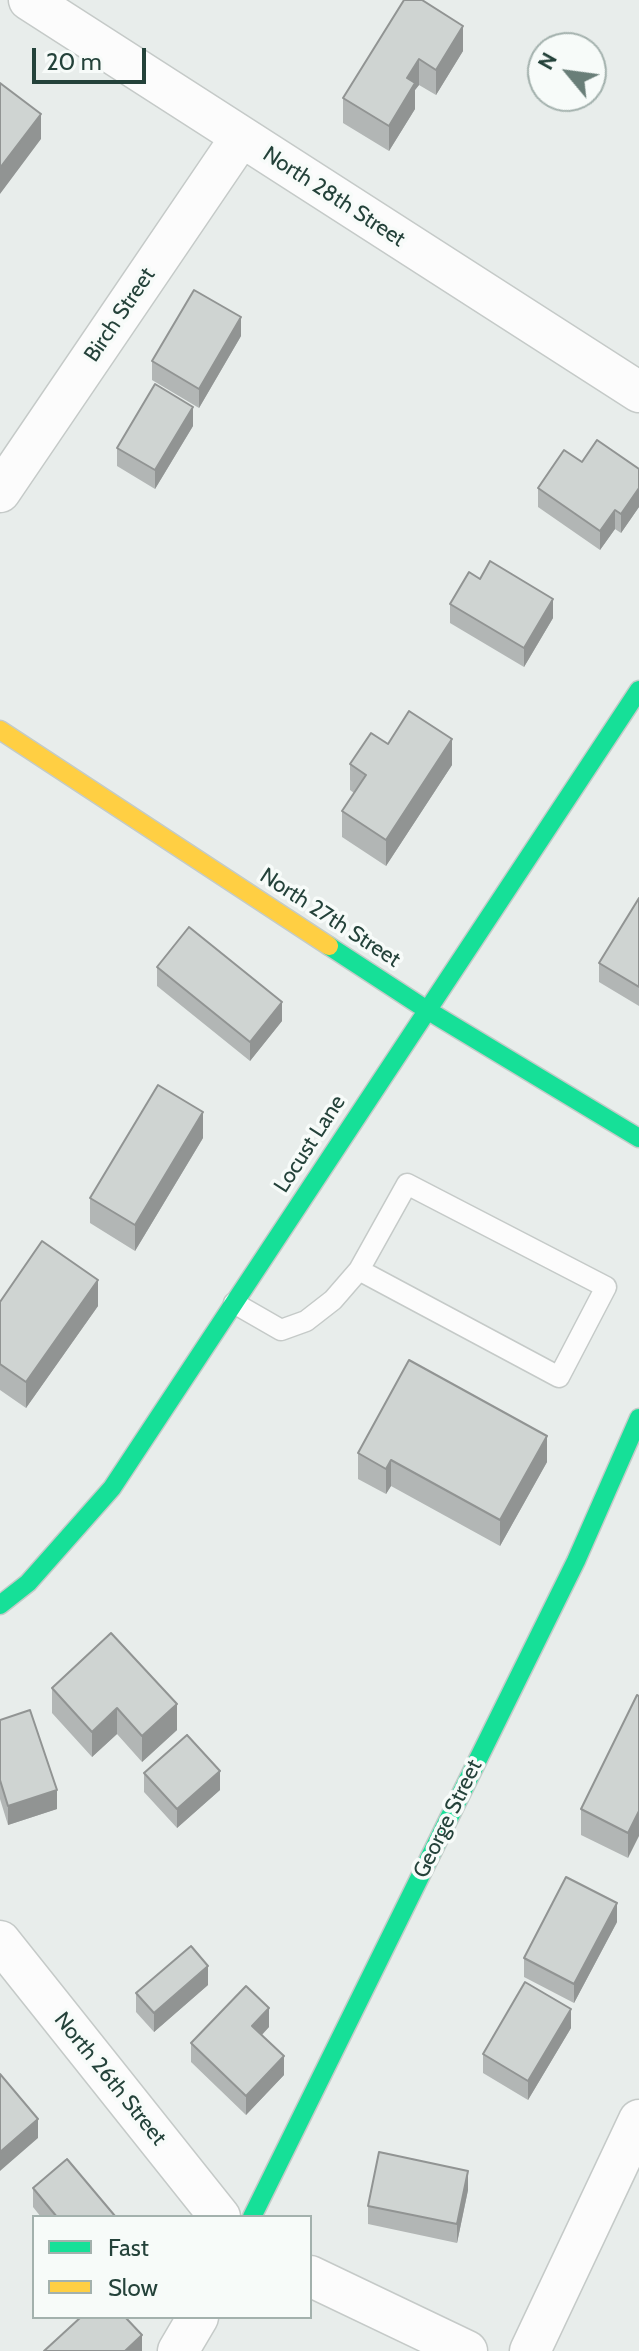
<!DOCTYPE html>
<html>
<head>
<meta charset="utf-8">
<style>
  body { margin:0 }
  #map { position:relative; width:639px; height:2351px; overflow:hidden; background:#e8edeb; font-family:Cabin,sans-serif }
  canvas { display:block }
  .legend { position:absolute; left:32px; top:2215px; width:280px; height:104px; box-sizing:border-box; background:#f7fbf9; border:2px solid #a3b1ad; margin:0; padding:10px 14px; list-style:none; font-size:24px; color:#24423a }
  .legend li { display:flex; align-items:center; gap:16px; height:40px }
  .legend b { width:40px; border:2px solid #a3b1ad }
  .north { position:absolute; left:527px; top:32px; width:80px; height:80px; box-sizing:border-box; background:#f7fbf9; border:2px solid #a3b1ad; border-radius:50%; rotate:299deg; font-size:22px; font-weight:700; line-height:32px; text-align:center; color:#24423a }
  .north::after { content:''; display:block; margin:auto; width:28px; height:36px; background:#697e78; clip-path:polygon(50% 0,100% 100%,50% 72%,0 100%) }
  .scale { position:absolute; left:32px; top:48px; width:114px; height:36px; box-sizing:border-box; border:4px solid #24423a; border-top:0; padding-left:10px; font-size:24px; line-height:28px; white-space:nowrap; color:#24423a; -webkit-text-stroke:6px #f7fbf9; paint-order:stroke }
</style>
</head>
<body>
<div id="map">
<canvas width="639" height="2351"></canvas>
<ul class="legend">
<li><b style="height:10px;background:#16e098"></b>Fast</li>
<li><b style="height:10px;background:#ffcf43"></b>Slow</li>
</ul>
<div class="north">N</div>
<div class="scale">20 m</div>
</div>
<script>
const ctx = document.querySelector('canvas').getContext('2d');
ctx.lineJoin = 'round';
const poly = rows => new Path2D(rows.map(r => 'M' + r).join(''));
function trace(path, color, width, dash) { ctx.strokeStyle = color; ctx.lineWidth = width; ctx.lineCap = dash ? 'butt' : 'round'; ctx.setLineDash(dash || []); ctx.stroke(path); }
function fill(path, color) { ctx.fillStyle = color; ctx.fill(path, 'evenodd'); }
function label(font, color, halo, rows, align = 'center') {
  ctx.font = font + ' Cabin,sans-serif'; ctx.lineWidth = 7; ctx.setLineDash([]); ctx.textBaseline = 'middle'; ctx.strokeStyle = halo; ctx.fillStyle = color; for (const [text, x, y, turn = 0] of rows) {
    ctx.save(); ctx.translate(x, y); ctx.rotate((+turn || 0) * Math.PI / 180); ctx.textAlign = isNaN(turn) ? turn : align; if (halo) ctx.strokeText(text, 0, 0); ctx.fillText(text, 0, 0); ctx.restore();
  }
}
const lane = poly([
  [234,1303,281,1330,306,1321,333,1300,359,1270,407,1184,606,1287,559,1377,359,1270]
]);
const street = poly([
  [29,0,639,392],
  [0,492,241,137],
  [0,1941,220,2217],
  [310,2276,467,2351],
  [178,2351,198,2317],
  [530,2351,639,2120]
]);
const fast = poly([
  [329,946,427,1010,639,1138],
  [0,1605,28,1583,112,1488,639,690],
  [252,2217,576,1561,639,1418]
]);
const slow = poly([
  [0,730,329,946]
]);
trace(lane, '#c5cac8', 23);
trace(street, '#c5cac8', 43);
trace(fast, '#c3cbc8', 21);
trace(slow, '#c3cbc8', 21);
trace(lane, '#fcfcfc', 20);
trace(street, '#fcfcfc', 40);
trace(fast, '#16e098', 18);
trace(slow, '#ffcf43', 18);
fill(poly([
  [404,0,463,51,436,95,419,85,415,90,415,109,389,151,343,123,343,98],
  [241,336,199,408,152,380,152,361],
  [193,426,155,489,117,466,117,448],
  [582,462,639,469,639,507,621,533,615,529,600,550,538,507,538,488],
  [480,579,553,618,524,667,450,623,450,604],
  [388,744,452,765,386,866,342,837,342,811,354,793,350,790,350,764],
  [639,898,639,1006,599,982,599,963],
  [157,967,282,1021,250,1061,157,986],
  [203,1138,135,1251,90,1223,90,1198],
  [0,1302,98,1306,26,1408,0,1390],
  [358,1453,547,1462,500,1546,391,1486,386,1494,358,1479],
  [52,1688,177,1704,177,1730,142,1762,117,1734,92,1757,52,1713],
  [639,1696,628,1858,581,1835,581,1809],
  [0,1720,57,1809,8,1825,0,1799],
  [144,1773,220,1790,177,1828,144,1792],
  [617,1922,574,2003,524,1977,524,1958],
  [208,1985,154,2032,136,2012,136,1993],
  [269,2027,262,2035,284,2075,246,2115,191,2062,191,2043],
  [571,2028,528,2100,483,2073,483,2054],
  [33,2188,115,2217,41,2217,33,2207],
  [468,2190,457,2243,368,2224,368,2206]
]), '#b2b6b5');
fill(poly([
  [463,26,463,51,436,95,436,70],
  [419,59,419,85,415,90,415,109,389,151,389,126,407,78],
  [41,114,41,139,0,194,0,168],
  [241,317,241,336,199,408,199,389],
  [193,407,193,426,155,489,155,470],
  [639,488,639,507,621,533,621,514],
  [615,510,615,529,600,550,600,531],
  [553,599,553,618,524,667,524,648],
  [452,739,452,765,386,866,386,840],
  [282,1002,282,1021,250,1061,250,1042],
  [203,1112,203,1138,135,1251,135,1225],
  [98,1280,98,1306,26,1408,26,1382],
  [547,1436,547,1462,500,1546,500,1520],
  [391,1460,391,1486,386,1494,386,1469],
  [177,1704,177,1730,142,1762,142,1736],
  [117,1708,117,1734,92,1757,92,1732],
  [220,1771,220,1790,177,1828,177,1809],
  [57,1790,57,1809,8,1825,8,1806],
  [639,1811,639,1836,628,1858,628,1833],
  [617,1903,617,1922,574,2003,574,1984],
  [208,1966,208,1985,154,2032,154,2013],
  [269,2008,269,2027,252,2045,252,2026],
  [571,2009,571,2028,528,2100,528,2081],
  [284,2056,284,2075,246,2115,246,2096],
  [38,2119,38,2138,0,2171,0,2152],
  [468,2171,468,2190,457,2243,457,2224],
  [142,2335,142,2351,125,2351]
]), '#919493');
const building = poly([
  [404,0,422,0,463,26,436,70,419,59,407,78,415,83,389,126,343,98,404,0],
  [0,83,41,114,0,168,0,83],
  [194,290,241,317,199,389,152,361,194,290],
  [155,384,193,407,155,470,117,448,155,384],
  [597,440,639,469,639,488,621,514,615,510,600,531,538,488,564,450,582,462,597,440],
  [490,561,553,599,524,648,450,604,469,572,480,579,490,561],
  [409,711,452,739,386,840,342,811,366,775,350,764,371,733,388,744,409,711],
  [639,898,639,987,599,963,639,898],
  [189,927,282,1002,250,1042,157,967,189,927],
  [158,1085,203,1112,135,1225,90,1198,158,1085],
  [42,1241,98,1280,26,1382,0,1364,0,1302,42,1241],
  [409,1360,547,1436,500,1520,391,1460,386,1469,358,1453,409,1360],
  [111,1633,177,1704,142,1736,117,1708,92,1732,52,1688,111,1633],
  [637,1695,639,1696,639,1811,628,1833,581,1809,637,1695],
  [30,1710,57,1790,8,1806,0,1780,0,1720,30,1710],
  [187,1735,220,1771,177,1809,144,1773,187,1735],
  [566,1877,617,1903,574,1984,524,1958,566,1877],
  [191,1946,208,1966,154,2013,136,1993,191,1946],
  [525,1982,571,2009,528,2081,483,2054,525,1982],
  [246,1986,269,2008,252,2026,284,2056,246,2096,191,2043,246,1986],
  [0,2074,38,2119,0,2152,0,2074],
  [379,2152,468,2171,457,2224,368,2206,379,2152],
  [67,2159,115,2216,114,2217,57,2217,33,2188,67,2159],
  [81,2317,125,2317,142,2335,125,2351,44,2351,81,2317]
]);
fill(building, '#cfd4d2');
trace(building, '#919493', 2);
label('22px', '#24423a', '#f7fbf9', [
  ["North 28th Street",334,197,33],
  ["Birch Street",120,315,-56],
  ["North 27th Street",330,918,33],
  ["Locust Lane",310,1144,-57],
  ["George Street",448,1819,-64],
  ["North 26th Street",110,2079,51]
]);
</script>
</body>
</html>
